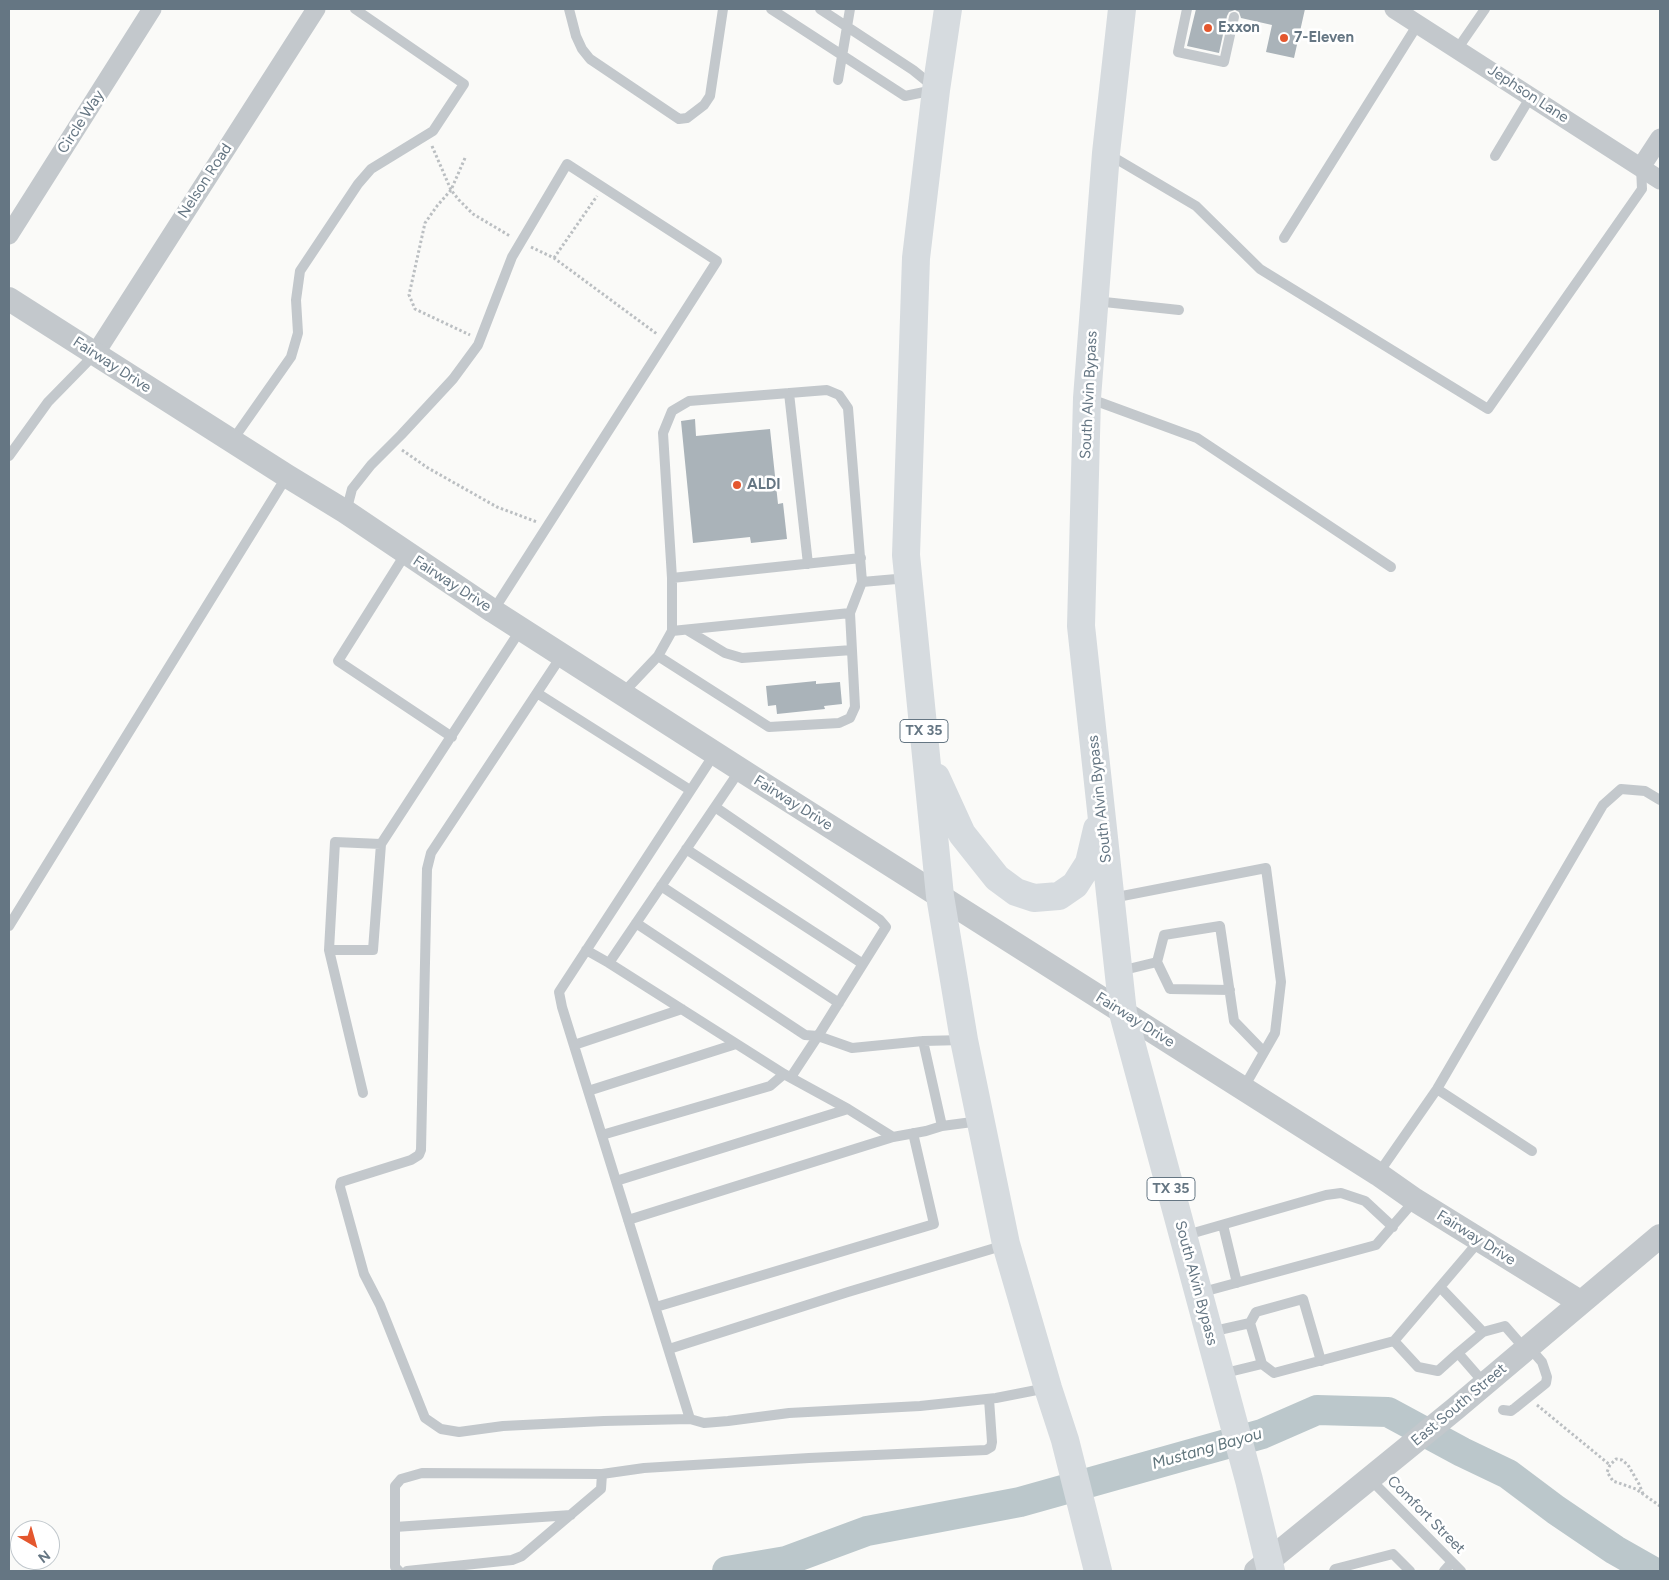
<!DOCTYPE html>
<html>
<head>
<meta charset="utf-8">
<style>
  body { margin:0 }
  #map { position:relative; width:1669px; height:1580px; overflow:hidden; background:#fafaf8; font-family:Figtree,sans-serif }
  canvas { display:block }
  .frame { position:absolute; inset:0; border:10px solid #657683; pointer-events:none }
  .north { position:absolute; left:10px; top:1520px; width:50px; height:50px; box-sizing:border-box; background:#fff; border:1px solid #c1c8cd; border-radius:50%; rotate:142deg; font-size:14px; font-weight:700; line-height:20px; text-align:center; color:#657683 }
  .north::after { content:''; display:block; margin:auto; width:18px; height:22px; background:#e4572e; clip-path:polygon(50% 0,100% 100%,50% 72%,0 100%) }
</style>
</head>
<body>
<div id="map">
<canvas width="1669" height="1580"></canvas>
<div class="frame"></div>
<div class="north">N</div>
</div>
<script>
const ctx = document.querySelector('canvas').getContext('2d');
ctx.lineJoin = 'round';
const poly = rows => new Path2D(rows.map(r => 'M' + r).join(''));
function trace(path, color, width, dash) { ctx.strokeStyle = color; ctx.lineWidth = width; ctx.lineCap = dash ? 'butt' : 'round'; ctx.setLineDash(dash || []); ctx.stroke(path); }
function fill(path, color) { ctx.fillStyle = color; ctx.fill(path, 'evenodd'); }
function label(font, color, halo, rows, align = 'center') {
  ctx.font = font + ' Figtree,sans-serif'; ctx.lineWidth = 5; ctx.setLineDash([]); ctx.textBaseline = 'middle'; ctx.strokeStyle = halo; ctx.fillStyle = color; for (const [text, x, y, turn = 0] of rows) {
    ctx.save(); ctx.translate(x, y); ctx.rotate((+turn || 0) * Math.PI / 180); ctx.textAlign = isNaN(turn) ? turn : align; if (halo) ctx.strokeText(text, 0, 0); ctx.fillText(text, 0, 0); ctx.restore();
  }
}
trace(poly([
  [727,1571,786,1561,867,1531,1020,1502,1262,1434,1317,1410,1388,1412,1462,1452,1508,1474,1556,1510,1615,1550,1652,1571]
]), '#bbc7cb', 30);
fill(poly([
  [1196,9,1305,9,1294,58,1266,52,1272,25,1241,18,1239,12,1235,10,1229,12,1227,16,1219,53,1187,46],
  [695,419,696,436,770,429,778,504,783,503,787,539,751,543,750,537,693,543,681,421],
  [816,681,816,684,840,682,842,704,824,706,825,709,777,714,776,705,768,706,766,686]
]), '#aab3b9');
trace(poly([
  [432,146,451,190,459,200,473,214,510,236],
  [465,158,451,190,437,206,425,223,409,295,415,309,470,335],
  [531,247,554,258,657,334],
  [554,258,597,196],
  [402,450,428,468,497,507,537,522],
  [1537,1405,1610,1465],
  [1643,1494,1639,1484,1628,1465,1622,1460,1616,1459,1610,1465,1607,1472,1613,1481,1636,1489,1643,1494,1660,1506]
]), '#bbbfc2', 3, [2.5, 2.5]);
trace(poly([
  [569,9,576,36,582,49,590,59,679,119,687,118,704,105,710,96,723,9],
  [771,9,905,96,934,90],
  [820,9,913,70,934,87],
  [1187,9,1178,52,1224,62,1234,17],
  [1458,48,1485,9],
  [838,80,850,9],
  [1108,154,1196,206,1260,269,1488,409,1642,189,1641,167],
  [1495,156,1531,96],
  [1284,238,1418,24],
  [1095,301,1179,310],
  [789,393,808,564],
  [1088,398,1197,438,1391,567],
  [232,441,291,357,298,333,296,300,300,271,358,184,371,169,433,131,464,84,355,9],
  [9,456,48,402,95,354],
  [346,512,352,489,371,465,401,435,453,379,478,345,512,257,567,164,717,261,493,611],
  [406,553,338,661,452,737],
  [672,578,861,558],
  [687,630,725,653,742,658,852,650],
  [672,631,850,613],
  [562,655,431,853,427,869,421,1150,419,1155,411,1160,341,1182,340,1187,364,1274,380,1305,425,1418,441,1429,459,1432,503,1426,604,1421,690,1419,704,1423,728,1421,789,1413,920,1406,996,1398,1047,1388],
  [658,656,672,631,672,578,663,433,672,411,689,401,827,390,839,395,848,408,862,582],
  [537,693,690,790],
  [622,694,658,656,769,727,839,723,850,718,855,707,850,613,862,582,908,578],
  [740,770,609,963,784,1074,848,1109,893,1137,926,1131,942,1126,980,1121],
  [686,849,863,964],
  [661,886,839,1003],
  [1112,898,1266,868,1281,982,1275,1033,1243,1089],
  [636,923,805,1035,818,1036,886,927,880,920,715,807],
  [9,926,287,476],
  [329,950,373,950,381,844,521,629],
  [586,950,609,963],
  [1157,962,1170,989,1230,990],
  [1120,971,1157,962,1164,935,1220,926,1234,1021,1264,1052],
  [923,1041,942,1126],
  [574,1045,682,1009],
  [791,1077,818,1036,852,1048,923,1041,963,1040],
  [1437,1089,1532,1151],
  [588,1091,736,1044],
  [363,1093,329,950,335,842,381,844],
  [602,1135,770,1086,784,1074],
  [1378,1174,1437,1089,1603,805,1621,789,1645,791,1660,800],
  [616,1181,848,1109],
  [628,1220,893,1137],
  [1223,1225,1237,1283],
  [1183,1236,1326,1195,1341,1193,1365,1201,1393,1227],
  [1440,1287,1483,1332,1505,1326,1525,1349],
  [1199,1293,1376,1245,1415,1200],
  [656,1307,934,1224,913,1133],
  [1250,1323,1262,1364],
  [1210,1332,1250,1323,1256,1312,1303,1299,1321,1361],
  [1394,1341,1418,1367,1438,1371,1458,1353,1485,1384],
  [669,1349,848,1292,1005,1245],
  [1458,1353,1483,1332],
  [1221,1374,1262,1364,1274,1373,1394,1341,1480,1240],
  [1503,1410,1511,1411,1515,1408,1546,1383,1547,1377,1542,1362,1529,1347],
  [690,1419,562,1007,559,992,715,753],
  [1370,1479,1461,1571],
  [395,1527,571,1515],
  [399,1571,395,1567,395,1486,401,1479,422,1473,602,1474,644,1468,809,1458,986,1450,991,1447,992,1442,989,1399],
  [407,1571,512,1560,522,1556,601,1489,602,1474],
  [1334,1571,1335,1569,1393,1554,1410,1571],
  [1444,1571,1452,1562]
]), '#c3c8cc', 10);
trace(poly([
  [1394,9,1660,180],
  [1641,167,1660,138],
  [9,235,152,9],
  [95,354,316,9]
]), '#c3c8cc', 19);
trace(poly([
  [9,299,287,476,346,512,493,611,752,777,1378,1174,1415,1200,1580,1302],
  [1256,1571,1455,1409,1660,1236]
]), '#c3c8cc', 24);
trace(poly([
  [948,9,936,90,916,258,906,555,940,896,964,1040,1006,1244,1048,1388,1065,1440,1098,1571],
  [1122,9,1106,153,1087,398,1081,626,1123,1013,1249,1480,1271,1571],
  [936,777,962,834,997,878,1016,892,1034,898,1059,896,1075,885,1089,863,1097,829]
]), '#d6dbdf', 28);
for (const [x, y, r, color] of [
  [1208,28,5,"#e4572e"],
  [1284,38,5,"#e4572e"],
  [737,485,5,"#e4572e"]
]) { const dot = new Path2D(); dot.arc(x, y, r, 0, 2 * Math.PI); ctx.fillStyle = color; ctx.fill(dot); trace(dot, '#fff', 2); }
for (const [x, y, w] of [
  [924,731,48],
  [1171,1189,48]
]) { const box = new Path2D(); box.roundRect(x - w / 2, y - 11.5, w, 23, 4); ctx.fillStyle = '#fff'; ctx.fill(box); trace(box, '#657683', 1); }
label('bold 14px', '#657683', null, [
  ["TX 35",924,731],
  ["TX 35",1171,1189]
]);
label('bold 15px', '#657683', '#fff', [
  ["Exxon",1218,28],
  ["7-Eleven",1294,38],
  ["ALDI",747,485]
], 'left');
label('15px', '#657683', '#fff', [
  ["Jephson Lane",1528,94,33],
  ["Circle Way",81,122,-57],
  ["Nelson Road",205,181,-57],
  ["Fairway Drive",112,365,33],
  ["South Alvin Bypass",1089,395,-87],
  ["Fairway Drive",452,584,33],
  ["South Alvin Bypass",1100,799,-96],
  ["Fairway Drive",793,803,32],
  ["Fairway Drive",1135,1020,32],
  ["Fairway Drive",1476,1238,32],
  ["South Alvin Bypass",1196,1283,75],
  ["East South Street",1459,1405,-40],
  ["Comfort Street",1426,1515,45]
]);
label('italic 16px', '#60757c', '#fff', [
  ["Mustang Bayou",1207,1449,-16]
]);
</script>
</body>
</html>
